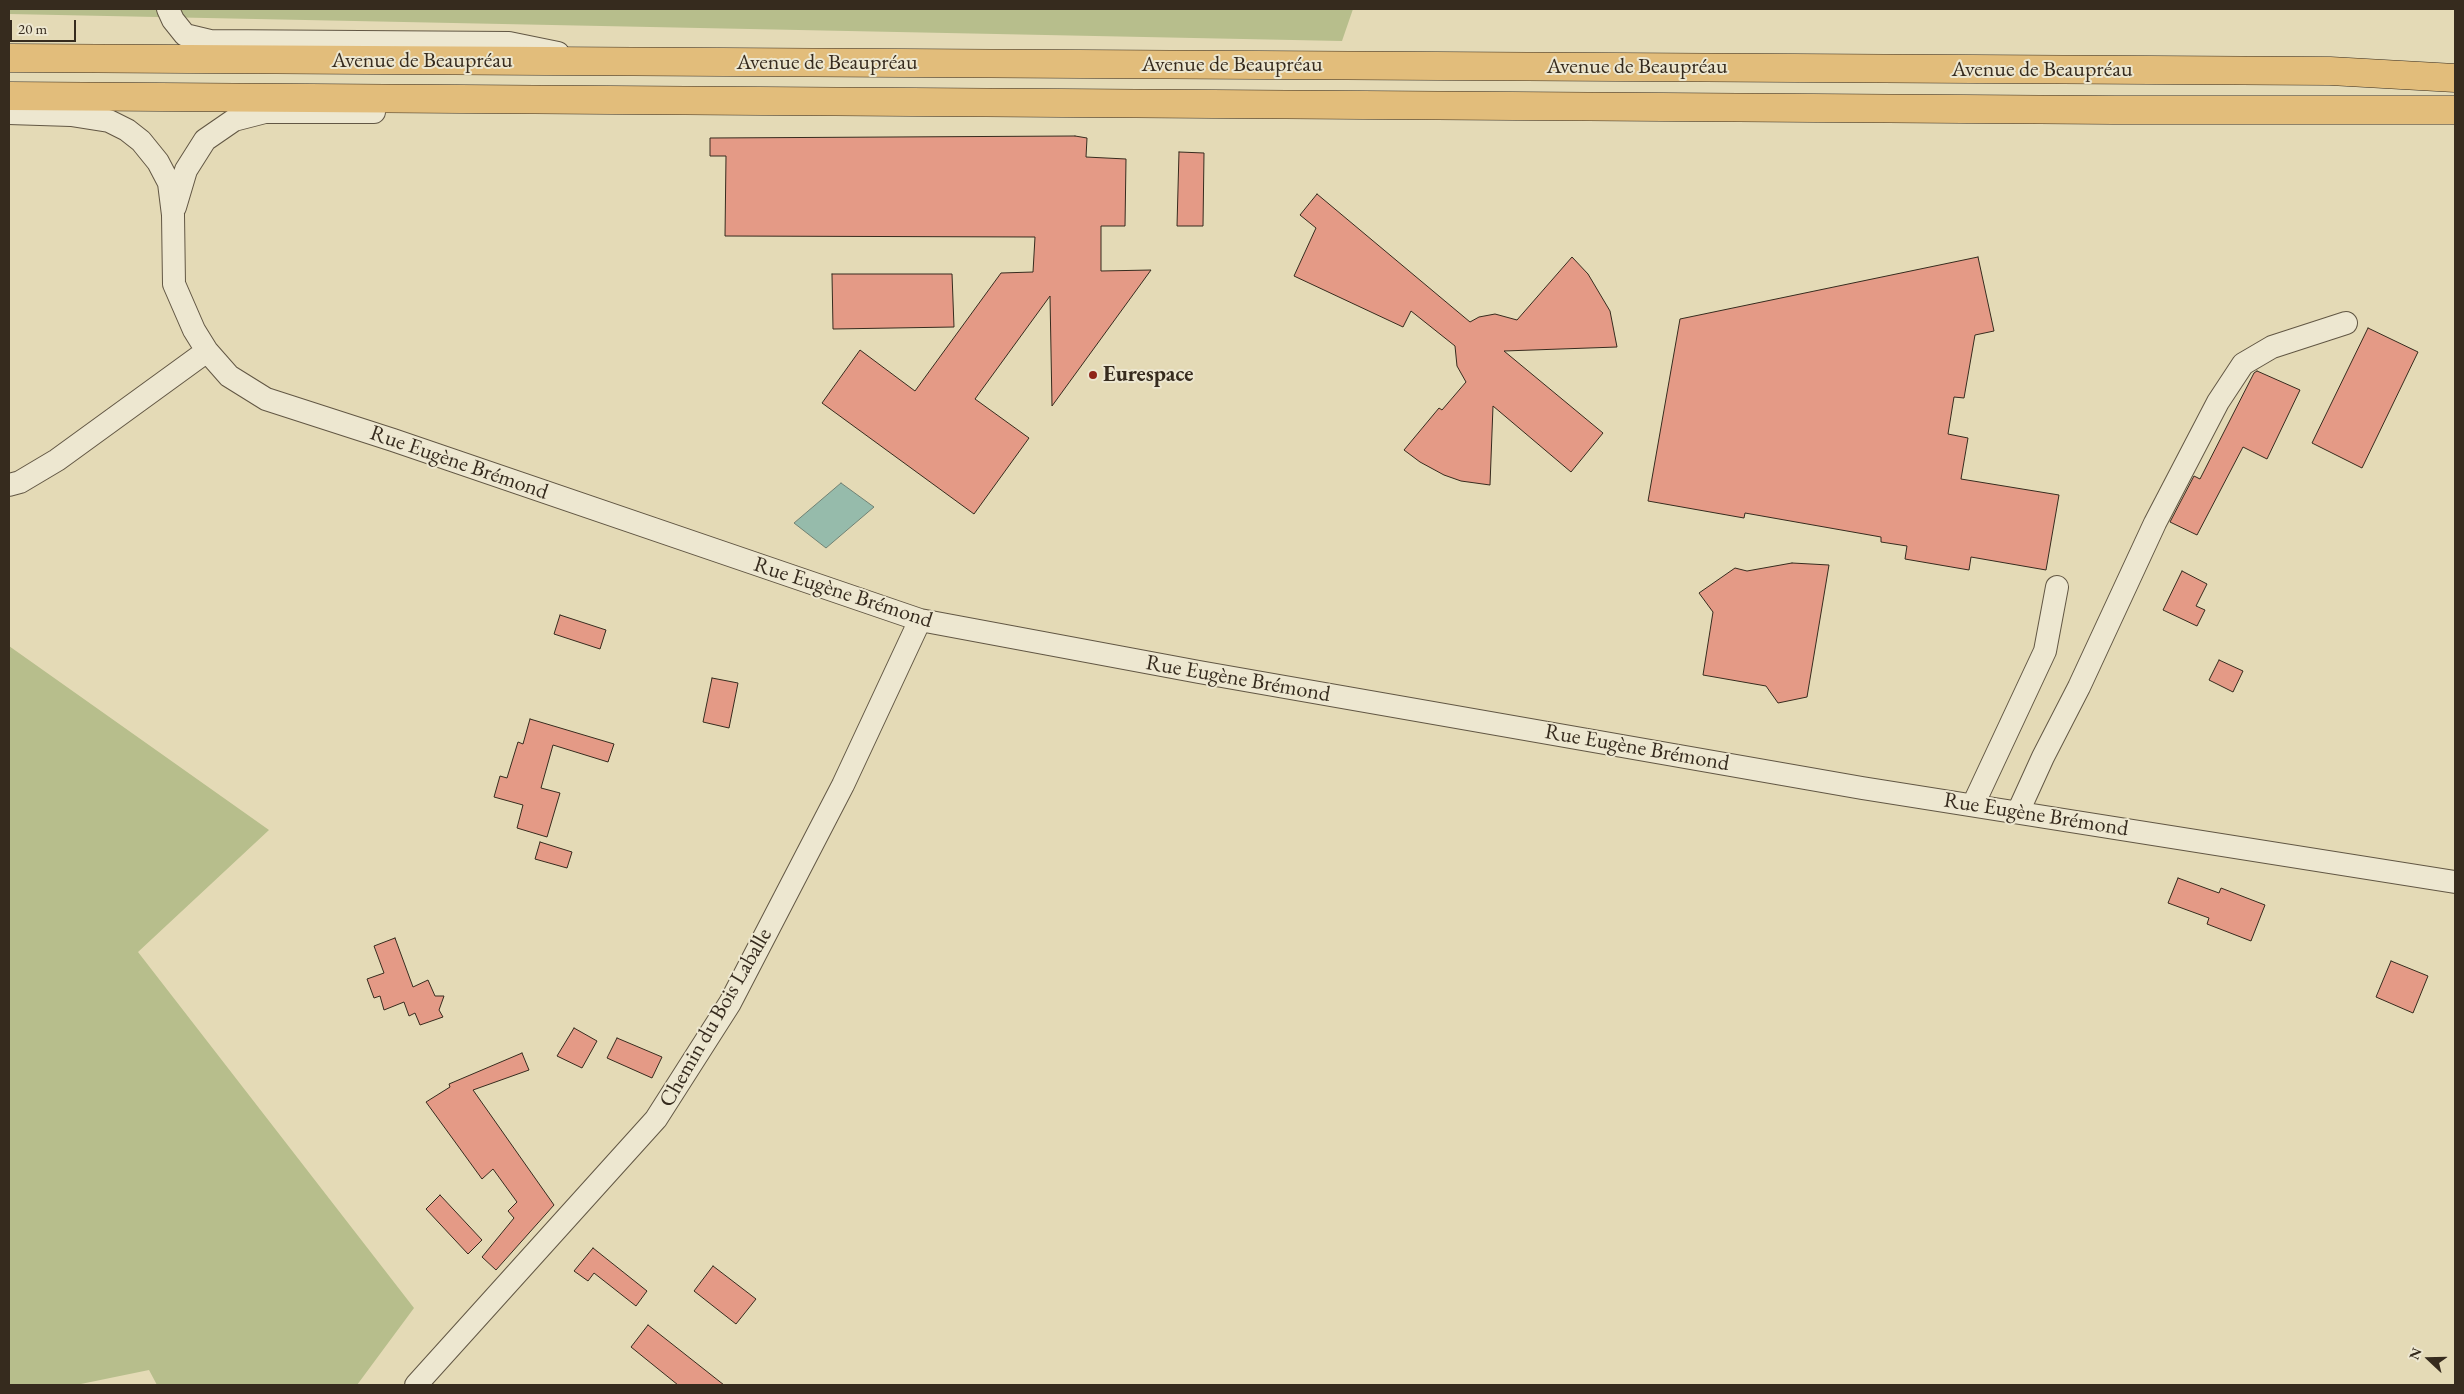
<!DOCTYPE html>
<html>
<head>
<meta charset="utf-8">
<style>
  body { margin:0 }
  #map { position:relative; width:2464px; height:1394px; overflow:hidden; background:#e4dab6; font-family:"EB Garamond",serif }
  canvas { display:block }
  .frame { position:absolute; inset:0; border:10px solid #362b1e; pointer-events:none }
  .north { position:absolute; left:2404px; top:1334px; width:50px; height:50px; -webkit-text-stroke:4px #ede7d0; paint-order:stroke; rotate:291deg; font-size:14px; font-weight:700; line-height:20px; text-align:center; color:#362b1e }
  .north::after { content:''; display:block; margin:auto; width:18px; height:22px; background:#362b1e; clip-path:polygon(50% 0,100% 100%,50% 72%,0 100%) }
  .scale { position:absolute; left:10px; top:20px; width:66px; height:22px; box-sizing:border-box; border:2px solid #362b1e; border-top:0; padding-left:6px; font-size:15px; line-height:18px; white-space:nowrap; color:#362b1e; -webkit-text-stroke:4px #ede7d0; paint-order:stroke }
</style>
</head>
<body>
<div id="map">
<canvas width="2464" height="1394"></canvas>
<div class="frame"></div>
<div class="north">N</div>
<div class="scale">20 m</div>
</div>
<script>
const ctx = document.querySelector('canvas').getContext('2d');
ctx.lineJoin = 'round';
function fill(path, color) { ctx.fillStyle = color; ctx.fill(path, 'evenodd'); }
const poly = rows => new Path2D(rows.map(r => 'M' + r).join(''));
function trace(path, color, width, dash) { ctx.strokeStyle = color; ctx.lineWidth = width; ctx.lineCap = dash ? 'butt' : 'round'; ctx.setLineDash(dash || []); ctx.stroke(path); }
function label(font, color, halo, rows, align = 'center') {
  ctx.font = font + ' "EB Garamond",serif'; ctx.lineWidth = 4; ctx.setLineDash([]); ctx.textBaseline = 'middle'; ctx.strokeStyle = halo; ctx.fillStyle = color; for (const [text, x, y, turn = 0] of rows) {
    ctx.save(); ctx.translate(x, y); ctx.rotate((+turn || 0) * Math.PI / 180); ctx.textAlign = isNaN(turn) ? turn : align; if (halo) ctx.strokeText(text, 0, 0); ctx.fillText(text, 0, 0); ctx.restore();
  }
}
fill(poly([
  [9,9,1353,9,1342,41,9,14],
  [9,646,269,830,138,952,414,1308,357,1385,157,1385,149,1370,76,1385,9,1385]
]), '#b7be8c');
const water = poly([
  [841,483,874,507,826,548,794,523,841,483]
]);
fill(water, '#96bbab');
trace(water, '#708173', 1);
const building = poly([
  [1075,136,1087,138,1086,157,1126,159,1125,226,1101,226,1101,271,1151,270,1052,406,1050,296,975,399,1029,438,974,514,822,403,860,350,915,391,1001,273,1033,272,1035,237,725,236,726,156,710,156,710,138,1075,136],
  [1179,152,1204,153,1203,226,1177,226,1179,152],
  [1317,194,1470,322,1479,317,1495,314,1517,320,1572,257,1588,274,1610,311,1617,347,1504,351,1603,433,1571,472,1493,406,1490,485,1461,481,1444,475,1420,462,1404,450,1439,408,1442,410,1466,382,1457,366,1455,346,1411,311,1403,327,1294,276,1316,228,1300,215,1317,194],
  [1978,257,1994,331,1975,335,1964,398,1954,397,1948,434,1968,438,1961,479,2059,495,2046,570,1971,557,1969,570,1905,559,1907,546,1881,542,1881,537,1745,513,1744,518,1648,501,1680,319,1978,257],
  [832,274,952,274,954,327,833,329,832,274],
  [2368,328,2418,352,2362,468,2312,443,2368,328],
  [2257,371,2300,390,2267,459,2243,447,2197,535,2170,522,2194,476,2200,479,2254,373,2257,371],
  [1792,563,1829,565,1807,697,1778,703,1766,686,1703,675,1713,612,1699,593,1735,568,1747,571,1792,563],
  [2182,571,2207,584,2196,606,2205,610,2197,626,2163,610,2182,571],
  [560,615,606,630,600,649,554,634,560,615],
  [2219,660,2243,671,2233,692,2209,680,2219,660],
  [712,678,738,683,729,728,703,722,712,678],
  [530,719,614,744,608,762,553,745,541,788,560,793,547,837,517,828,523,805,494,797,500,776,507,778,518,742,523,744,530,719],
  [540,842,572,852,567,868,535,859,540,842],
  [2178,878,2219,893,2221,888,2265,905,2251,941,2207,924,2209,918,2168,903,2178,878],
  [395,938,413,987,428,980,435,996,444,996,439,1010,443,1017,420,1025,415,1013,409,1016,404,1002,384,1010,380,996,374,998,367,979,384,973,374,946,395,938],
  [2391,961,2428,976,2413,1013,2376,997,2391,961],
  [574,1028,597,1041,582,1068,557,1056,574,1028],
  [617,1038,662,1057,652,1078,607,1058,617,1038],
  [522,1053,529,1070,473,1090,554,1205,496,1270,482,1257,514,1218,508,1211,517,1202,493,1169,482,1179,426,1102,450,1087,449,1084,522,1053],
  [440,1195,482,1240,468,1254,426,1209,440,1195],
  [593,1248,647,1291,636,1306,594,1273,588,1281,574,1271,593,1248],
  [713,1266,756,1299,736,1324,694,1291,713,1266],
  [648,1325,724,1385,678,1385,631,1347,648,1325]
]);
fill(building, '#e49a86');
trace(building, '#362b1e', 1);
const minor = poly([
  [168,9,173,20,185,35,210,41,509,43,558,53],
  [9,113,71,115,109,121,127,130,141,141,158,162,169,183,173,215,174,284,194,330,207,351,229,376,266,399,393,440,920,620,1199,672,1862,788,2455,882],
  [175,207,186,170,205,140,234,120,265,112,374,112],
  [9,485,20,482,57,460,207,351],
  [1973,805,2045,651,2057,587],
  [2018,812,2043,757,2079,687,2155,523,2218,402,2243,364,2272,347,2346,323],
  [416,1385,656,1119,730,1003,843,785,920,620]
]);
const highway = poly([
  [9,58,2330,71,2455,78],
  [9,96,2114,110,2455,110]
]);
trace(minor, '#625744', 24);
trace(highway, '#362b1e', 29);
trace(minor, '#ede7d0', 22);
trace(highway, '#e2bd7b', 28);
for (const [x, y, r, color] of [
  [1093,375,5,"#8f2418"]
]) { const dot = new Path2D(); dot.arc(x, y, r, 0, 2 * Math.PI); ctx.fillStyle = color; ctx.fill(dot); trace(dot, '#ede7d0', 2); }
label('22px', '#362b1e', '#ede7d0', [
  ["Avenue de Beaupréau",422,61],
  ["Avenue de Beaupréau",827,63],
  ["Avenue de Beaupréau",1232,65],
  ["Avenue de Beaupréau",1637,67],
  ["Avenue de Beaupréau",2042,70],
  ["Rue Eugène Brémond",459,463,19],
  ["Rue Eugène Brémond",843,593,18],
  ["Rue Eugène Brémond",1238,679,10],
  ["Rue Eugène Brémond",1637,748,10],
  ["Rue Eugène Brémond",2036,815,9],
  ["Chemin du Bois Laballe",716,1018,-60]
]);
label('bold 22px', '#362b1e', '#ede7d0', [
  ["Eurespace",1103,375]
], 'left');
</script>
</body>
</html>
